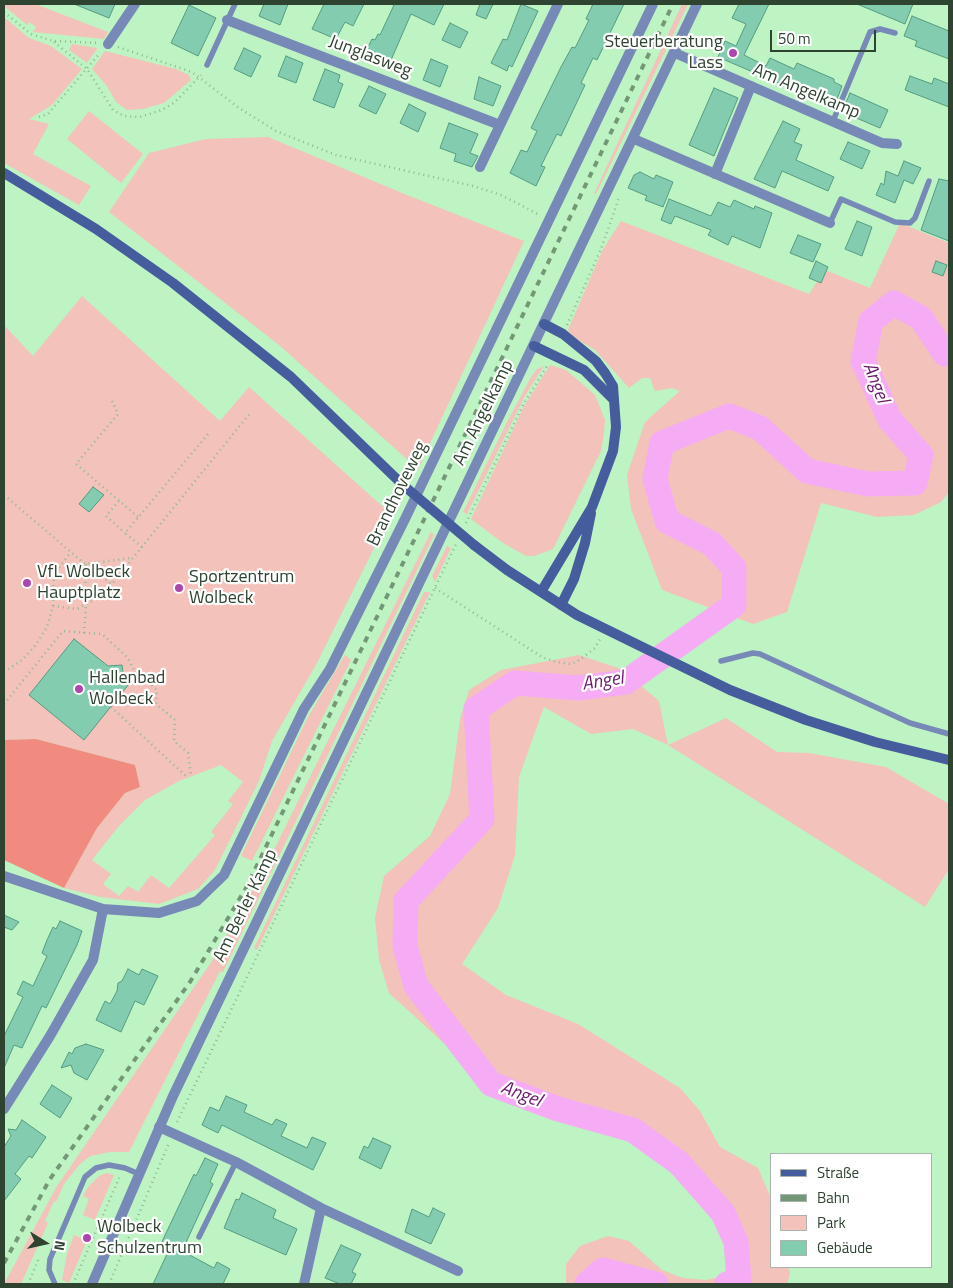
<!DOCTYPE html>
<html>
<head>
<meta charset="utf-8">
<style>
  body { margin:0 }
  #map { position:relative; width:953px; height:1288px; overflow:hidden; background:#bef3c3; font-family:"Titillium Web",sans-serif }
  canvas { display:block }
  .frame { position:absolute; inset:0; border:5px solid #2e4330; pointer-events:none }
  .legend { position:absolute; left:770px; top:1153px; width:162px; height:115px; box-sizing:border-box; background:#fff; border:1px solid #abb4ac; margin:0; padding:6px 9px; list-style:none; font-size:15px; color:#2e4330 }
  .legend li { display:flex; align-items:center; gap:10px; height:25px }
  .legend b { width:25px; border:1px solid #abb4ac }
  .north { position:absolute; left:20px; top:1218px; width:50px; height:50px; -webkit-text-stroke:4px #fff; paint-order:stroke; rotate:100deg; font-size:14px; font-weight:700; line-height:20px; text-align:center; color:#2e4330 }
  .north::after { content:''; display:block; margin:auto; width:18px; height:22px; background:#2e4330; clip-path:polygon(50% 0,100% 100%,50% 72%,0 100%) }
  .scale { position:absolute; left:770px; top:30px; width:106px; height:22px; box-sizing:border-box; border:2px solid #2e4330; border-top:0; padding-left:6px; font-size:15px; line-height:18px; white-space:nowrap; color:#2e4330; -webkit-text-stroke:4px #fff; paint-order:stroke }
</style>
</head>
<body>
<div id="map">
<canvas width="953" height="1288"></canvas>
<div class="frame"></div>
<ul class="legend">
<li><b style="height:6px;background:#455c9d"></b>Straße</li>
<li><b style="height:6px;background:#749877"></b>Bahn</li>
<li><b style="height:14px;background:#f3c2bb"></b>Park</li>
<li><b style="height:14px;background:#83ccaf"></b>Gebäude</li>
</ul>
<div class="north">N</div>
<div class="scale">50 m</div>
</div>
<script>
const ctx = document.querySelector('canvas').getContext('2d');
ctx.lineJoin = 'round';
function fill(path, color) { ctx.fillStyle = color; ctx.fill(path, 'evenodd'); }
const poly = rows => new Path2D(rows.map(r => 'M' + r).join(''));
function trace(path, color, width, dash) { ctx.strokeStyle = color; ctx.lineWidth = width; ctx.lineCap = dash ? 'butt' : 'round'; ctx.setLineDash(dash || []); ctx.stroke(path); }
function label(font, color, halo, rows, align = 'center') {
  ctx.font = font + ' "Titillium Web",sans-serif'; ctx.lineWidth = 4.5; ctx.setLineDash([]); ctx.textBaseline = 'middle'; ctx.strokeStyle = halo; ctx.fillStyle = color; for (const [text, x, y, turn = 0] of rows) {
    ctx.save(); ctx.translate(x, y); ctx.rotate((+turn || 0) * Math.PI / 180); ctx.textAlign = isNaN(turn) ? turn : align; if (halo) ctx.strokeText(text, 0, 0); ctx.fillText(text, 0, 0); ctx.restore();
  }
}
fill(poly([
  [4,4,35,4,108,32,104,39,33,32,36,27,29,22,27,25,4,6],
  [682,4,688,4,621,143,596,194,594,194],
  [4,17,29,38,51,46,82,69,52,105,29,119,49,124,33,154,91,186,79,205,4,163],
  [72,44,97,48,97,49,87,63,69,50],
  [105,51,176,69,189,75,191,80,164,103,143,109,127,110,116,102,107,86,92,69],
  [89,111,143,154,121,183,67,139],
  [268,137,407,195,524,241,418,469,279,345,109,212,149,153,206,139],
  [621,221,809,294,825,270,870,288,900,223,949,243,949,492,941,502,914,515,877,517,821,503,787,612,753,624,662,590,631,509,627,475,645,422,680,391,672,388,655,391,650,378,642,378,629,388,595,350,572,336,568,330,602,251],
  [82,296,220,421,249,387,391,514,317,663,272,741,259,781,215,870,198,889,159,904,100,897,64,888,97,828,125,793,140,787,135,765,36,739,4,740,4,325,33,356],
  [221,765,243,782,228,801,233,804,211,832,215,835,169,888,151,875,138,892,128,886,119,896,103,884,111,874,92,860,119,826,145,800,179,781],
  [550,365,566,370,595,395,605,420,604,433,601,451,553,549,534,556,526,556,503,543,471,519,524,406],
  [544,366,525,396,467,514,463,512,507,422,531,377,537,369],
  [431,532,434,535,223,972,220,971,129,1152,110,1152,90,1156,79,1165,64,1184,56,1202,54,1201,45,1221,48,1223,21,1284,4,1284,57,1186,210,964,264,870],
  [447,546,451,548,435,582,432,576],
  [424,592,430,592,257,950,254,948],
  [345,655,351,660,252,861,241,856,308,717],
  [579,655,621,669,659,701,668,745,726,718,777,752,809,753,886,767,949,804,949,869,925,907,668,745,633,729,591,734,544,707,519,777,515,855,498,908,462,964,506,995,578,1024,680,1088,700,1111,720,1147,758,1168,772,1201,772,1267,788,1267,790,1274,787,1284,566,1284,566,1264,580,1246,608,1236,629,1241,662,1270,683,1278,706,1280,728,1275,736,1242,723,1213,679,1164,633,1130,558,1109,491,1084,470,1067,389,993,379,960,375,918,384,876,430,836,450,794,460,719,469,690,501,670],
  [106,1173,114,1175,95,1220,83,1215,89,1199,83,1196,88,1187,99,1176],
  [74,1235,87,1240,69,1283,62,1280,67,1254]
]), '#f3c2bb');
fill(poly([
  [36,739,135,765,140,787,125,793,97,828,64,888,4,860,4,740]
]), '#f18b7f');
trace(poly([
  [587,1284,603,1270,656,1284],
  [727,1284,739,1279,736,1242,723,1213,679,1163,633,1130,558,1109,491,1084,416,986,405,946,406,901,482,819,476,709,515,683,578,688,626,682,734,605,734,568,712,544,667,521,655,479,662,443,729,416,760,428,807,471,868,484,915,483,921,455,890,420,863,361,871,321,894,303,921,318,945,354,949,353]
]), '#f6acf4', 25);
const building = poly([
  [74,4,115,4,109,18,74,4],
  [264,4,288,4,280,25,259,16,264,4],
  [324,4,364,4,353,26,345,22,336,39,312,29,324,4],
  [390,4,444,4,434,25,411,14,388,67,364,55,372,39,375,40,378,34,380,35,394,5,390,4],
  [480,4,493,4,486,19,476,15,480,4],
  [521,4,538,11,512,67,509,65,507,71,491,63,503,39,507,40,521,4],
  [593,4,624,4,597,60,593,58,581,83,585,85,561,136,557,134,541,166,545,167,536,186,510,173,521,150,527,152,537,131,531,128,561,67,572,47,575,48,589,20,586,19,593,4],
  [739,4,769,4,744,55,766,66,770,58,794,69,797,63,834,79,834,82,842,86,834,107,718,57,725,41,736,46,746,24,732,18,739,4],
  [857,4,913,4,905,24,857,4],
  [189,5,216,18,198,56,171,43,189,5],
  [912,16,949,31,949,59,915,46,917,41,904,36,912,16],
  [450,23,468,32,460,48,442,40,450,23],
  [244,48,261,56,251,77,234,69,244,48],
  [286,56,303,63,296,83,278,76,286,56],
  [431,59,448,66,440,87,423,80,431,59],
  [325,69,340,75,338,82,343,84,334,108,313,100,325,69],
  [910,76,932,84,934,78,949,84,949,107,905,90,910,76],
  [479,77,501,86,493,106,474,99,479,77],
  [369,86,386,94,376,114,359,106,369,86],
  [714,88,738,98,714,156,689,145,714,88],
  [850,93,888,110,880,128,842,112,850,93],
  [409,104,426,113,418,132,400,123,409,104],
  [783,121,800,129,794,142,802,145,796,160,834,177,828,191,782,171,775,188,754,179,783,121],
  [449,123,478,134,470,153,478,156,472,167,454,161,456,154,440,148,449,123],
  [848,142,870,151,862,169,840,159,848,142],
  [904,161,921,168,913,184,904,180,895,203,876,195,881,183,884,185,886,171,898,176,904,161],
  [640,172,654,179,656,175,673,182,663,207,645,200,647,196,628,188,634,175,640,172],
  [939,179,949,181,949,241,921,230,939,179],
  [669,199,711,216,718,202,730,207,734,200,754,209,755,206,772,213,760,248,732,236,728,245,708,235,711,230,675,216,671,224,661,220,669,199],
  [857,221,872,227,862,256,845,249,857,221],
  [798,235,821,244,813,262,790,253,798,235],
  [816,261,828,267,821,283,809,278,816,261],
  [936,261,947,265,943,276,932,272,936,261],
  [93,487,104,495,89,512,79,504,93,487],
  [74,639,108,666,122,665,124,680,129,684,84,740,29,695,74,639],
  [4,915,19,922,12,930,4,927,4,915],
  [60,921,82,931,77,945,46,1008,42,1006,22,1048,14,1045,4,1068,4,1036,23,997,17,994,23,981,33,986,47,956,42,953,47,940,53,927,56,929,60,921],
  [128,969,139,975,142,969,158,976,144,1005,135,1001,121,1032,96,1020,105,1001,110,1004,117,991,118,983,122,981,128,969],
  [86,1044,104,1050,87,1080,74,1073,71,1065,61,1068,69,1052,72,1054,75,1048,86,1044],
  [52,1085,72,1098,60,1118,40,1104,52,1085],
  [226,1096,247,1105,244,1112,272,1125,276,1119,287,1124,281,1136,307,1148,312,1137,326,1143,313,1170,222,1125,218,1133,202,1125,210,1107,219,1111,226,1096],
  [22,1120,46,1137,32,1158,29,1156,15,1174,21,1179,4,1201,4,1147,11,1136,8,1129,16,1130,22,1120],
  [373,1138,391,1146,381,1169,359,1158,364,1146,368,1148,373,1138],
  [205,1158,218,1164,210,1182,213,1184,182,1251,214,1268,217,1262,230,1269,223,1284,153,1284,168,1252,159,1248,194,1174,196,1176,205,1158],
  [242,1193,276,1210,273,1218,297,1229,286,1255,224,1228,236,1199,239,1200,242,1193],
  [433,1208,445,1214,431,1244,405,1232,412,1209,429,1217,433,1208],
  [341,1245,361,1254,352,1272,356,1274,351,1284,340,1284,325,1278,341,1245]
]);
fill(building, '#83ccaf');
trace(building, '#549c81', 1);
trace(poly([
  [4,12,31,34,53,41,98,43],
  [54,42,87,69,113,110,124,116,140,117,162,110,175,102,201,75],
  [118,47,192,72,239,108,276,131,336,155,473,186,501,195,538,214],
  [39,117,48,114,100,53],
  [567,325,601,249,619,198],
  [112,401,118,414,76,464,138,517],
  [4,495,85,564,131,558],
  [119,501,106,516,125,533],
  [466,523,523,405,547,366],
  [142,547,125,533,209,433],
  [435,588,542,657,556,662,571,664,578,661,595,648,600,639],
  [53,606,54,574,71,552],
  [84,633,86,605,85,564,112,584],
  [4,672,22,660,35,646,47,627,53,606,77,609,103,595,251,412],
  [4,704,63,631,102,634,128,658,134,670,157,690,156,704,175,720,174,741,188,753,191,775],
  [111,707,187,777],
  [177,1122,456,544],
  [28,1284,39,1258],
  [73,1284,120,1176],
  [109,1284,169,1143]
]), '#8eb992', 2.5, [1, 4]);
trace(poly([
  [207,65,235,4],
  [833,121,870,32,880,29,895,33],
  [830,223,841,199,895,222,910,223,915,218,929,181],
  [721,661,753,653,760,654,910,723,949,734],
  [199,1237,236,1162],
  [55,1284,49,1270,50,1259,85,1177,96,1168,109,1165,125,1168,139,1174]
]), '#7789b6', 5.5);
trace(poly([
  [227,20,500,125],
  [108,44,135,4],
  [675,53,882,143,897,144],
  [634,139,830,223],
  [480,167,558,4],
  [715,174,751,86],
  [4,876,103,909,159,913,197,901,224,875,304,709,330,669,405,519,653,4],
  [4,1109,50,1036,93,960,103,909],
  [159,1127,236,1162,321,1208,458,1271],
  [304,1284,321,1208]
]), '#7789b6', 10);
trace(poly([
  [92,1284,173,1096,697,4]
]), '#7789b6', 10);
trace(poly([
  [4,173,96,229,173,283,291,377,403,485],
  [534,346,584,370,613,399],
  [474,545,507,570,577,615,730,690,806,720,875,742,949,760],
  [541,592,592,507,613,451,616,427,613,386,605,373,596,361,563,334,544,324],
  [561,605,574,579,585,543,591,513]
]), '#455c9d', 10);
trace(poly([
  [4,1263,50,1179,190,982,246,888,673,4]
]), '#749877', 4, [6, 6]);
trace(poly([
  [403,485,474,545]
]), '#455c9d', 10);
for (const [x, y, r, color] of [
  [733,53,5,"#ac47ad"],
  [27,583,5,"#ac47ad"],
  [179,588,5,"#ac47ad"],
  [79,689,5,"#ac47ad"],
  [87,1238,5,"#ac47ad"]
]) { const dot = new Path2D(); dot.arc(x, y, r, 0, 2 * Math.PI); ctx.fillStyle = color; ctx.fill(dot); trace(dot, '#fff', 2); }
label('18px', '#2e4330', '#fff', [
  ["Steuerberatung",723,43,"right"],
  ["Lass",723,64,"right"],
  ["VfL Wolbeck",37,573],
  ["Hauptplatz",37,594],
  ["Sportzentrum",189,578],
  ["Wolbeck",189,599],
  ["Hallenbad",89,679],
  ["Wolbeck",89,700],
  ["Wolbeck",97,1228],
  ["Schulzentrum",97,1249]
], 'left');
label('18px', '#2e4330', '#fff', [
  ["Junglasweg",370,57,21],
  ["Am Angelkamp",806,92,23],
  ["Am Angelkamp",484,413,-64],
  ["Brandhoveweg",398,494,-64],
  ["Am Berler Kamp",246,906,-64]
]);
label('italic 19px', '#6a186b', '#fff', [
  ["Angel",875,383,69],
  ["Angel",603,682,-9],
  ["Angel",521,1095,21]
]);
</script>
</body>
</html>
